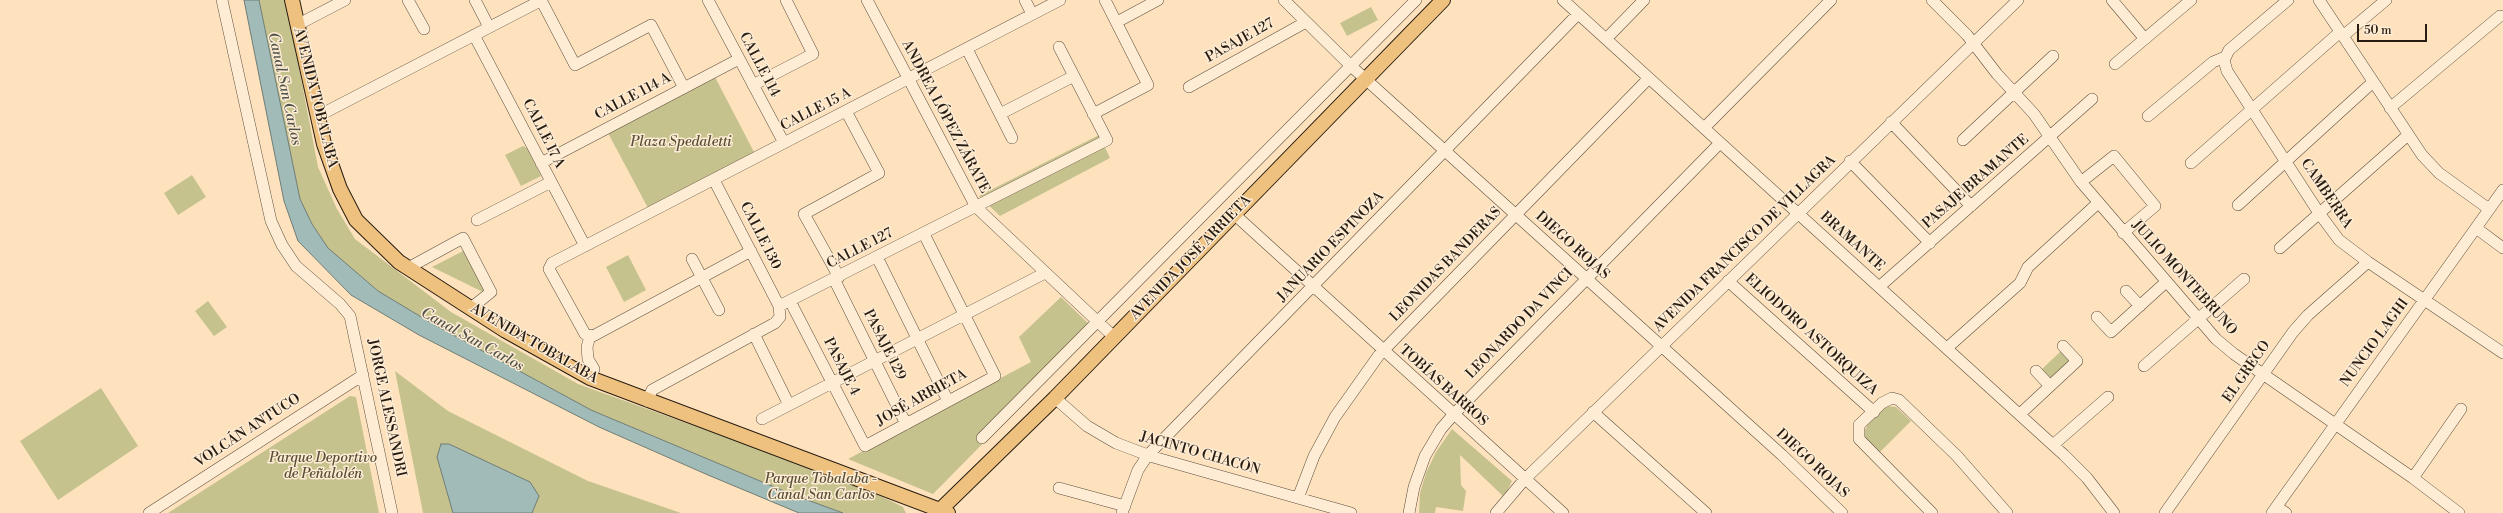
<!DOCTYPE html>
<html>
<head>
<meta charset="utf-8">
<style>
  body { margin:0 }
  #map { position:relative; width:2503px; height:513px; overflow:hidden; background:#fee2be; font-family:"Libre Bodoni",serif }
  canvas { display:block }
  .scale { position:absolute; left:2357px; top:24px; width:70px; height:18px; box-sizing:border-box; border:2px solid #271c11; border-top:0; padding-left:5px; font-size:12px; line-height:14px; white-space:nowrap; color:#271c11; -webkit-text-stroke:3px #feecd5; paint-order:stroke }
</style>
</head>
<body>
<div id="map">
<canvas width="2503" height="513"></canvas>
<div class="scale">50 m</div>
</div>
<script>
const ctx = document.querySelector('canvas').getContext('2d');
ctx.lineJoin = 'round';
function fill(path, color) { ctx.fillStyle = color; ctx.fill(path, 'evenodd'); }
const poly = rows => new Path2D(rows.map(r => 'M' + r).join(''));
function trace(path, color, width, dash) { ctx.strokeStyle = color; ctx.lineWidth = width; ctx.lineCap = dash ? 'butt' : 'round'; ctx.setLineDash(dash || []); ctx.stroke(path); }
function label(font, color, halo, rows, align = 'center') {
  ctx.font = font + ' "Libre Bodoni",serif'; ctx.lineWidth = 3; ctx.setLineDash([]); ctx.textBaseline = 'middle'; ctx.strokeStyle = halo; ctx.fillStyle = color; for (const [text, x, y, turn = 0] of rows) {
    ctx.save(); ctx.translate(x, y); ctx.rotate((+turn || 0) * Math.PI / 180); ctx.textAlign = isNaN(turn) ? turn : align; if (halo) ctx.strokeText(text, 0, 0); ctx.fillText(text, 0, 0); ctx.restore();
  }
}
fill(poly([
  [259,0,286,0,318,167,337,209,355,239,451,312,578,384,833,476,889,500,903,507,906,513,843,513,791,494,591,410,433,324,378,291,327,248,312,224,300,199],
  [1371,7,1378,20,1347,36,1340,23],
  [715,77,754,152,648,208,608,133],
  [1099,135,1110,158,1000,216,979,196],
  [523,146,527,148,541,176,521,186,505,155],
  [192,175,206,197,178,215,164,193],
  [465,250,489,295,432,267],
  [628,255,646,290,624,302,606,267],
  [1061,297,1095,330,933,494,848,459,1031,362,1019,337],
  [208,301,227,327,214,336,195,311],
  [2061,351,2072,362,2052,382,2041,370],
  [395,371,448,411,588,481,681,513,423,513],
  [101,388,138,446,58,500,20,441],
  [350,396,356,397,379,513,168,513],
  [1888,406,1896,407,1911,421,1880,452,1863,435,1869,421],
  [1452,429,1512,481,1504,497,1460,455,1461,485,1466,491,1463,511,1436,507,1435,513,1419,513,1420,493,1426,473,1436,452]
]), '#c6c28d');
const water = poly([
  [244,0,259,0,300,199,312,224,328,248,378,291,433,324,591,410,791,494,843,513,799,513,708,475,599,427,419,335,351,295,298,241,284,201,244,0],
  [441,444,449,444,530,482,539,496,532,513,453,513,437,457,441,444]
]);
fill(water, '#a1bcb8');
trace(water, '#707c75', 1);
const minor = poly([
  [222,0,271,221,282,245,296,266,340,304,350,316,392,513],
  [408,0,424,29],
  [475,0,489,27],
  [541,0,575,65,651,25,684,88],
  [708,0,784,143],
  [867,0,976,207,1114,337],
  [1025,0,1032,14],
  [1284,0,1351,66,1782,455,1842,513],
  [1563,0,2064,455,2087,478,2114,513],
  [1932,0,1967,35,1997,74,2034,114,2081,182,2216,339,2234,354,2413,478,2459,513],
  [2112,0,2145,39],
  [2288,0,2229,50,2224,60,2227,71,2319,213,2339,240,2368,262,2503,353],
  [2319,0,2422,155,2439,173,2489,209],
  [1117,22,1158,0],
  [297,25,345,0],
  [474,35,585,246],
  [2343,36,2386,0],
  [1606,39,1644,0],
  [967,49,1012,138],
  [2115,64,2191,0],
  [753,85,813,54,786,0],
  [1189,87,1306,22],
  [2390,108,2500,16],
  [1000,114,1074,76],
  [1093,114,1148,85,1105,0],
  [318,116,542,0],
  [2148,116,2213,62,2225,57],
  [1891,122,1971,206],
  [1704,128,1831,0],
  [1963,140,2053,56],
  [1850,161,1930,243],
  [541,163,739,59],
  [2191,163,2340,32],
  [2081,182,2114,156,2155,206,2123,233],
  [2238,205,2373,82],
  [1234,214,1563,513],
  [477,220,551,182],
  [2476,228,2503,248],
  [2280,248,2408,135],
  [751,251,593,336,585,334,549,269,552,263,1060,0],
  [877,257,948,401],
  [692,259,719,310],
  [408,268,463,238,491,292,471,308],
  [839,277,804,214,879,173,846,111],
  [834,279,906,424],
  [1728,281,1874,412],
  [1879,287,2092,99],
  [2126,291,2140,306],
  [790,301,865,446,995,376,924,234],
  [779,306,1107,140,1059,47],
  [2097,317,2111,332,2166,282],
  [754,334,789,405],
  [590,336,587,347,588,359,594,369,590,378],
  [1947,348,2020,283,2028,267,2098,203],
  [2144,366,2244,279],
  [2036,371,2050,386],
  [1055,398,1087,426,1116,443,1153,457,1351,513],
  [647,401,652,390,775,323,780,317,779,306,714,180],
  [1593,412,1706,513],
  [2020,414,2077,361,2063,346],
  [762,419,1045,273],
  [982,438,1416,0],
  [2053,445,2108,397],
  [2413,478,2461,409],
  [1059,488,1125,506],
  [1298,498,1314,456,1335,417,1379,355,1649,78],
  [2277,507,2286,513],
  [149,513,363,375],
  [1122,513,1138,470,1148,455,1578,14],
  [1409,513,1414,487,1425,456,1441,429,1453,415,1720,143],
  [1496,513,1524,480,2018,0],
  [1932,513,1859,439,1859,425,1882,403,1892,398,1899,400,1957,456,2007,513],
  [2165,513,2293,332,2308,315,2368,262],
  [2272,513,2503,190]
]);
const major = poly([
  [292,0,324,144,340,189,356,220,399,262,506,331,590,378,948,513],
  [937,513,1055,398,1443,0]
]);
trace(minor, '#5d4e3c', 12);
trace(major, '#271c11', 16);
trace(minor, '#feecd5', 11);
trace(major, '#efc17f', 14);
label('14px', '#271c11', '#feecd5', [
  ["PASAJE 127",1240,41,-29],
  ["CALLE 114",759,65,62],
  ["CALLE 114 A",633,97,-28],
  ["AVENIDA TOBALABA",315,98,76],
  ["CALLE 15 A",816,110,-27],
  ["ANDREA LÓPEZ ZÁRATE",945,117,62],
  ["CALLE 17 A",543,134,63],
  ["PASAJE BRAMANTE",1976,182,-41],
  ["CAMBERRA",2326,194,56],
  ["CALLE 130",760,236,63],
  ["BRAMANTE",1852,242,42],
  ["AVENIDA FRANCISCO DE VILLAGRA",1745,244,-44],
  ["DIEGO ROJAS",1572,246,42],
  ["JANUARIO ESPINOZA",1331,247,-46],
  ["CALLE 127",860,249,-27],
  ["AVENIDA JOSÉ ARRIETA",1191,258,-46],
  ["LEONIDAS BANDERAS",1446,265,-46],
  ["JULIO MONTEBRUNO",2184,278,48],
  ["LEONARDO DA VINCI",1520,324,-46],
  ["ELIODORO ASTORQUIZA",1811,335,42],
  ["NUNCIO LAGHI",2375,343,-54],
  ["AVENIDA TOBALABA",534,344,30],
  ["PASAJE 129",884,345,63],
  ["PASAJE 4",841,367,63],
  ["EL GRECO",2247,372,-55],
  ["TOBÍAS BARROS",1443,386,42],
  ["JOSÉ ARRIETA",922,398,-29],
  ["JORGE ALESSANDRI",386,408,78],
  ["VOLCÁN ANTUCO",248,431,-33],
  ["JACINTO CHACÓN",1200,454,16],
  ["DIEGO ROJAS",1812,464,43]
]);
label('italic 14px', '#574e36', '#feecd5', [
  ["Plaza Spedaletti",681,143],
  ["Parque Deportivo",323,459],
  ["de Peñalolén",323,475],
  ["Parque Tobalaba -",821,480],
  ["Canal San Carlos",821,496]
]);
label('italic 15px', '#52544b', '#feecd5', [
  ["Canal San Carlos",284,89,78],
  ["Canal San Carlos",472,340,29]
]);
</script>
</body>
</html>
